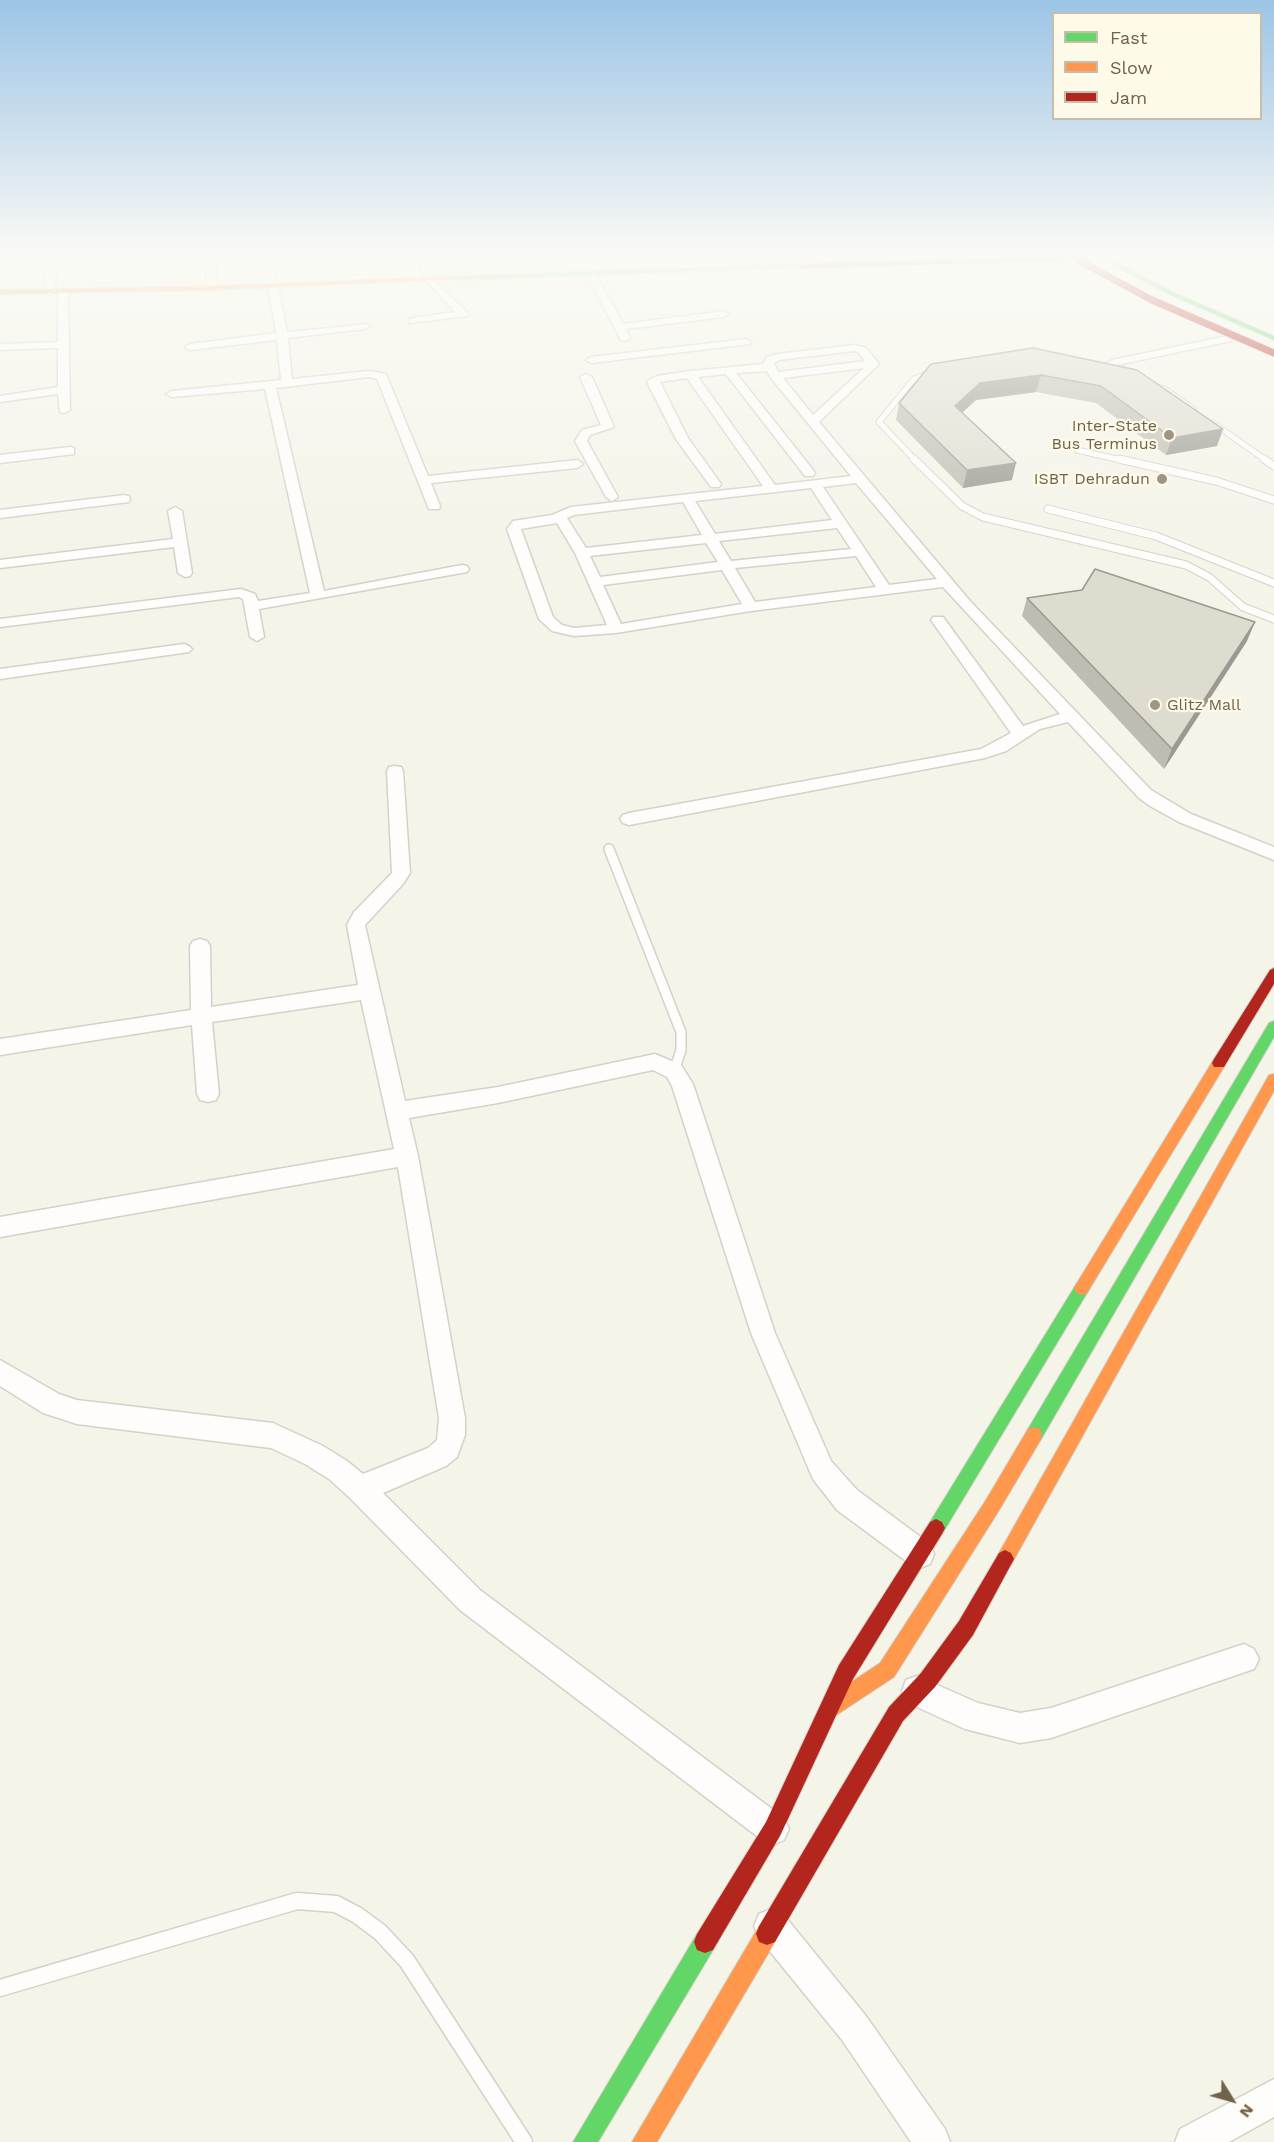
<!DOCTYPE html>
<html>
<head>
<meta charset="utf-8">
<style>
  body { margin:0 }
  #map { position:relative; width:1274px; height:2142px; overflow:hidden; background:#f5f4e9; font-family:"Work Sans",sans-serif }
  canvas { display:block }
  .legend { position:absolute; left:1052px; top:12px; width:210px; height:108px; box-sizing:border-box; background:#fefaea; border:2px solid #c6bdab; margin:0; padding:8px 10px; list-style:none; font-size:18px; color:#71624c }
  .legend li { display:flex; align-items:center; gap:12px; height:30px }
  .legend b { width:30px; border:2px solid #c6bdab }
  .north { position:absolute; left:1202px; top:2070px; width:60px; height:60px; -webkit-text-stroke:4px #fefaea; paint-order:stroke; rotate:127deg; font-size:16px; font-weight:700; line-height:24px; text-align:center; color:#71624c }
  .north::after { content:''; display:block; margin:auto; width:21px; height:27px; background:#71624c; clip-path:polygon(50% 0,100% 100%,50% 72%,0 100%) }
</style>
</head>
<body>
<div id="map">
<canvas width="1274" height="2142"></canvas>
<ul class="legend">
<li><b style="height:8px;background:#63d668"></b>Fast</li>
<li><b style="height:8px;background:#ff974d"></b>Slow</li>
<li><b style="height:8px;background:#b3261e"></b>Jam</li>
</ul>
<div class="north">N</div>
</div>
<script>
const ctx = document.querySelector('canvas').getContext('2d');
ctx.lineJoin = 'round';
const poly = rows => new Path2D(rows.map(r => 'M' + r).join(''));
function trace(path, color, width, dash) { ctx.strokeStyle = color; ctx.lineWidth = width; ctx.lineCap = dash ? 'butt' : 'round'; ctx.setLineDash(dash || []); ctx.stroke(path); }
function fill(path, color) { ctx.fillStyle = color; ctx.fill(path, 'evenodd'); }
function label(font, color, halo, rows, align = 'center') {
  ctx.font = font + ' "Work Sans",sans-serif'; ctx.lineWidth = 4.5; ctx.setLineDash([]); ctx.textBaseline = 'middle'; ctx.strokeStyle = halo; ctx.fillStyle = color; for (const [text, x, y, turn = 0] of rows) {
    ctx.save(); ctx.translate(x, y); ctx.rotate((+turn || 0) * Math.PI / 180); ctx.textAlign = isNaN(turn) ? turn : align; if (halo) ctx.strokeText(text, 0, 0); ctx.fillText(text, 0, 0); ctx.restore();
  }
}
const laneFar3 = poly([
  [326,255,337,283],
  [281,285,278,273,280,270,330,265],
  [1149,384,1164,389,1193,409],
  [1213,423,1267,461],
  [1077,450,1125,461],
  [916,461,879,422,914,379,936,371]
]);
const laneFar2 = poly([
  [914,459,962,506,983,517,1186,565,1209,577,1243,607,1274,619],
  [1119,459,1216,481,1274,500],
  [1264,459,1274,466],
  [1048,509,1156,536,1274,583]
]);
const laneFar1 = poly([
  [609,849,681,1032,681,1050,674,1071]
]);
const lane = poly([
  [0,1988,297,1901,336,1904,357,1915,380,1932,407,1961,524,2142]
]);
const street = poly([
  [46,255,56,255,55,292,50,295,45,292,46,255],
  [205,255,215,255,217,288,212,291,207,288,205,255],
  [404,255,414,255,424,280,422,282,414,280,404,255],
  [463,255,473,255,481,278,479,280,471,278,463,255],
  [549,255,559,255,569,273,567,275,561,275,549,255],
  [748,255,759,255,772,267,764,269,748,255],
  [841,255,852,255,862,264,854,266,841,255],
  [587,270,595,272,623,324,724,311,729,314,724,317,626,329,630,338,625,341,621,340,585,272,587,270],
  [430,277,467,312,467,316,409,323,409,319,413,318,455,312,427,282,425,280,430,277],
  [273,283,278,286,287,332,369,324,370,326,365,329,288,338,292,379,369,371,386,374,428,476,577,460,583,464,577,468,431,483,440,506,439,509,429,509,377,379,369,377,276,388,324,591,462,565,467,566,469,569,467,572,259,609,264,637,257,641,250,637,243,599,239,597,0,627,0,619,241,589,255,594,258,601,310,593,265,389,172,397,166,394,172,391,281,380,277,340,190,350,185,347,190,344,276,333,268,286,273,283],
  [63,289,68,292,70,410,64,413,60,412,58,394,0,402,0,396,58,387,58,348,0,350,0,344,58,342,58,292,63,289],
  [1227,336,1231,337,1231,341,1112,366,1107,363,1112,360,1227,336],
  [746,339,751,342,750,344,591,363,586,360,591,357,746,339],
  [854,345,866,348,879,364,819,422,970,601,1151,790,1191,814,1274,847,1274,860,1179,822,1150,806,1139,798,1068,722,1040,729,1006,751,985,758,629,825,623,823,620,819,623,815,629,813,981,749,1011,733,931,620,933,617,943,617,1023,726,1060,714,943,587,751,611,616,633,574,636,552,631,539,619,507,529,513,521,552,515,571,507,763,486,687,378,660,382,688,438,721,484,719,487,711,487,676,439,647,382,649,380,657,376,690,371,763,364,767,357,778,354,854,345],
  [854,351,858,352,865,361,778,372,774,363,779,360,854,351],
  [864,368,813,415,783,378,864,368],
  [767,371,771,378,851,476,775,485,698,377,726,374,805,476,813,476,815,473,813,470,736,373,767,371],
  [856,483,937,579,889,585,823,487,856,483],
  [811,488,832,520,715,534,695,501,811,488],
  [683,502,702,535,586,548,567,518,574,515,683,502],
  [557,523,575,553,607,625,574,628,562,625,553,617,521,529,557,523],
  [837,528,851,549,731,561,719,541,837,528],
  [706,543,718,562,600,577,590,556,706,543],
  [856,556,876,587,755,602,735,568,856,556],
  [722,570,742,604,621,624,603,585,722,570],
  [586,374,592,377,614,427,590,435,587,441,618,497,612,501,606,497,575,441,582,430,601,425,580,377,586,374],
  [70,447,74,448,74,454,0,463,0,455,70,447],
  [124,495,129,496,130,499,129,502,0,518,0,510,124,495],
  [175,507,182,511,192,573,190,576,185,577,178,573,174,547,0,568,0,560,173,539,168,511,175,507],
  [184,644,189,646,192,649,189,652,0,679,0,669,184,644],
  [395,766,401,767,403,771,410,873,403,884,365,925,405,1101,498,1087,655,1054,681,1065,693,1084,775,1333,831,1461,857,1490,930,1544,934,1554,930,1564,920,1568,910,1564,837,1510,813,1479,751,1333,672,1086,667,1077,653,1070,498,1103,409,1118,418,1156,465,1418,465,1435,457,1457,446,1466,383,1493,480,1590,784,1818,789,1829,784,1840,773,1845,762,1840,460,1610,350,1498,329,1479,305,1464,271,1448,77,1424,43,1413,0,1386,0,1360,59,1394,77,1400,273,1423,323,1446,347,1461,363,1474,428,1448,437,1440,439,1418,398,1167,0,1237,0,1217,394,1149,361,1000,212,1022,219,1094,216,1100,208,1102,200,1100,197,1094,192,1025,0,1055,0,1039,191,1010,190,946,193,941,200,939,207,941,210,946,211,1007,358,985,347,925,354,912,392,873,387,771,389,767,395,766],
  [1244,1644,1254,1649,1259,1659,1254,1669,1051,1738,1020,1743,965,1729,906,1702,902,1691,906,1680,917,1676,978,1703,1020,1713,1051,1708,1244,1644],
  [771,1909,783,1914,866,2016,945,2129,950,2142,911,2142,842,2040,759,1938,754,1926,759,1914,771,1909],
  [1274,2079,1274,2117,1229,2142,1175,2142,1180,2129,1274,2079]
]);
const fast = poly([
  [1094,255,1101,255,1177,294,1274,336,1274,340,1173,296,1094,255],
  [801,264,803,267,459,280,456,278,459,276,801,264],
  [1274,1021,1274,1037,1040,1441,1034,1443,1028,1441,1026,1435,1028,1429,1269,1023,1274,1021],
  [1082,1281,1087,1283,1090,1288,1087,1293,942,1534,936,1537,930,1534,927,1528,930,1522,1077,1283,1082,1281],
  [705,1931,713,1934,716,1942,713,1950,598,2142,573,2142,697,1934,705,1931]
]);
const slow = poly([
  [459,276,461,279,212,290,0,294,0,290,212,286,459,276],
  [1219,1058,1224,1059,1226,1063,1224,1067,1087,1293,1082,1295,1077,1293,1074,1288,1077,1283,1214,1059,1219,1058],
  [1274,1074,1274,1091,1011,1565,1005,1568,999,1565,996,1559,999,1553,1269,1075,1274,1074],
  [1034,1427,1040,1429,1042,1435,1040,1441,998,1512,894,1677,838,1714,831,1717,824,1714,821,1707,824,1700,880,1663,986,1500,1028,1429,1034,1427],
  [767,1923,775,1926,778,1934,775,1942,657,2142,632,2142,759,1926,767,1923]
]);
const jam = poly([
  [1101,255,1052,261,801,268,798,266,801,264,1101,255],
  [1274,968,1274,984,1224,1067,1214,1067,1212,1063,1214,1059,1270,970,1274,968],
  [936,1519,942,1522,945,1528,942,1534,853,1679,780,1836,713,1950,705,1953,697,1950,694,1942,697,1934,766,1822,839,1665,930,1522,936,1519],
  [1005,1550,1011,1553,1014,1559,973,1635,935,1687,903,1721,775,1942,767,1945,759,1942,756,1934,759,1926,889,1707,921,1673,959,1621,999,1553,1005,1550]
]);
trace(laneFar3, '#d4d1c8', 7);
trace(laneFar2, '#d4d1c8', 9);
trace(laneFar1, '#d4d1c8', 12);
trace(lane, '#d4d1c8', 19);
trace(street, '#d4d1c8', 3);
trace(fast, '#d5d1c8', 2);
trace(slow, '#d5d1c8', 2);
trace(jam, '#d5d1c8', 2);
trace(laneFar3, '#fefdfc', 5);
trace(laneFar2, '#fefdfc', 7);
trace(laneFar1, '#fefdfc', 9);
trace(lane, '#fefdfc', 16);
fill(street, '#fefdfc');
fill(fast, '#63d668');
fill(slow, '#ff974d');
fill(jam, '#b3261e');
const jamBridge = poly([
  [1069,255,1152,300,1274,353]
]);
trace(jamBridge, '#d4cfc6', 8, []);
trace(jamBridge, '#b3261e', 7);
fill(poly([
  [1033,348,1217,446,1166,455,1096,403,1036,392,976,400,962,413,1012,480,963,488,896,420,899,403],
  [1027,598,1247,641,1164,769,1022,616]
]), '#bfbcb2');
fill(poly([
  [1041,375,1036,392,976,400,951,423,955,406,980,383],
  [1223,429,1217,446,1166,455,1172,438],
  [1016,463,1012,480,963,488,967,470],
  [1255,622,1247,641,1164,769,1172,749]
]), '#9b9991');
const building = poly([
  [1033,348,1137,370,1223,429,1172,438,1101,386,1041,375,980,383,955,406,1016,463,967,470,899,403,931,364,1033,348],
  [1095,569,1255,622,1172,749,1027,598,1082,590,1095,569]
]);
fill(building, '#dedbcf');
trace(building, '#9b9991', 1.5);
const sky = ctx.createLinearGradient(0, 0, 0, 555);
sky.addColorStop(0, '#9dc4e6');
sky.addColorStop(0.46, '#fafaf5');
sky.addColorStop(1, '#fafaf500');
ctx.fillStyle = sky;
ctx.fillRect(0, 0, 1274, 555);
for (const [x, y, r, color] of [
  [1169,435,6,"#9f9583"],
  [1162,479,6,"#9f9583"],
  [1155,705,6,"#9f9583"]
]) { const dot = new Path2D(); dot.arc(x, y, r, 0, 2 * Math.PI); ctx.fillStyle = color; ctx.fill(dot); trace(dot, '#fefaea', 2); }
label('16px', '#71624c', '#fefaea', [
  ["Inter-State",1157,426],
  ["Bus Terminus",1157,444],
  ["ISBT Dehradun",1150,479],
  ["Glitz Mall",1167,705,"left"]
], 'right');
</script>
</body>
</html>
